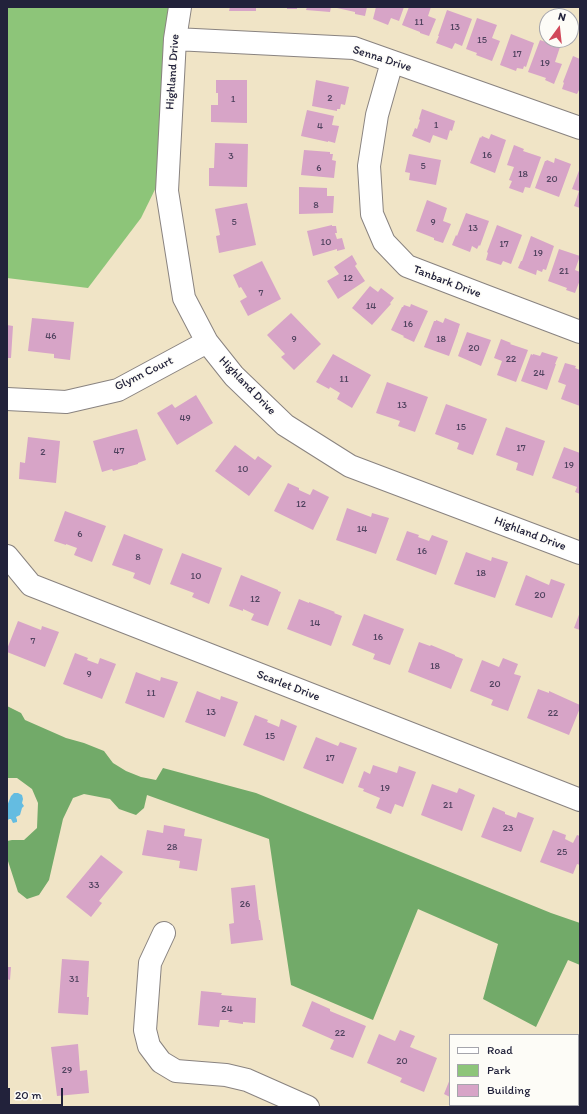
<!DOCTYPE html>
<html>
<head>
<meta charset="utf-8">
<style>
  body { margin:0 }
  #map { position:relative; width:587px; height:1114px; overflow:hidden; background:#f0e4c6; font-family:Itim,sans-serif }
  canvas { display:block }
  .frame { position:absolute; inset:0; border:8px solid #22223b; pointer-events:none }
  .legend { position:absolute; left:449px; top:1034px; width:130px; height:72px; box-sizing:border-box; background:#fdfcf7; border:1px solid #a5a5ac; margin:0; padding:5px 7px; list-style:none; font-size:12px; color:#22223b }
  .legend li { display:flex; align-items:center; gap:8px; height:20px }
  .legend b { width:20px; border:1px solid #a5a5ac }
  .north { position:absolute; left:539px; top:8px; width:40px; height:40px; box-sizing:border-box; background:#fdfcf7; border:1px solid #a5a5ac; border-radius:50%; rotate:15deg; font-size:11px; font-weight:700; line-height:16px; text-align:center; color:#22223b }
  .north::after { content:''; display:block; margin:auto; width:14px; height:18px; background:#d1495b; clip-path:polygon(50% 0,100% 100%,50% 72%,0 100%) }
  .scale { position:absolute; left:8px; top:1088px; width:55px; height:18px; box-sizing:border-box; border:2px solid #22223b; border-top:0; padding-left:5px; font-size:12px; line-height:14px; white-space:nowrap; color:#22223b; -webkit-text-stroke:3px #fdfcf7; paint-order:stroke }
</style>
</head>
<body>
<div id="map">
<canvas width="587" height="1114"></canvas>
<div class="frame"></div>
<ul class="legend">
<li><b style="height:5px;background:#fff"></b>Road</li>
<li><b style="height:11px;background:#8dc579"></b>Park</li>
<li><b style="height:11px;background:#d7a4c7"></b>Building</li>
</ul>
<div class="north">N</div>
<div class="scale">20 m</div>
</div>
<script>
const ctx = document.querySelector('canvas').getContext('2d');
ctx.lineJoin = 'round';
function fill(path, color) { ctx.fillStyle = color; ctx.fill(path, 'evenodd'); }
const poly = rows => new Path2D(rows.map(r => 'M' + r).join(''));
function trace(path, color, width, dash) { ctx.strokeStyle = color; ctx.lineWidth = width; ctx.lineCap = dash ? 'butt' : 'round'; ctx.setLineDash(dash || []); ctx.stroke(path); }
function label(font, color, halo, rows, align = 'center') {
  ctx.font = font + ' Itim,sans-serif'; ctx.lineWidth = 3; ctx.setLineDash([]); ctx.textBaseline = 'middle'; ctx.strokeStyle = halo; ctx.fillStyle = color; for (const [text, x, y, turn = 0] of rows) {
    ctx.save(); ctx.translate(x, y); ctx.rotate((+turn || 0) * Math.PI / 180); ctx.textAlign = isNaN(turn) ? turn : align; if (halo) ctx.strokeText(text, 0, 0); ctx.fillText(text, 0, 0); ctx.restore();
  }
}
fill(poly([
  [7,7,180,7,168,163,141,218,88,288,7,278]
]), '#8dc579');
fill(poly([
  [7,706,21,713,25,720,66,738,84,743,104,751,113,763,126,771,141,777,156,780,163,768,256,793,551,913,580,923,580,965,568,960,536,1027,483,999,498,944,418,909,373,1020,291,985,276,887,269,839,147,795,144,808,136,815,119,809,110,799,84,794,73,798,63,819,49,880,39,895,27,899,18,892,7,858,7,841,12,840,24,840,37,828,38,803,32,789,17,778,7,778]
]), '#72aa69');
fill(poly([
  [14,793,18,793,22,795,23,799,22,803,24,806,22,808,20,815,16,817,17,820,17,822,13,823,11,819,9,819,7,821,7,806,11,796]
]), '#64bce1');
fill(poly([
  [230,7,256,7,256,11,229,11],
  [287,7,297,7,297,9,287,9],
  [307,7,331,7,330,12,306,10],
  [337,7,367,7,365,16,355,14,355,12,337,8],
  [376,7,404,7,399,21,391,18,388,25,373,19],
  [409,7,431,7,428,16,436,19,429,36,420,33,420,32,402,25],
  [447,10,472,19,462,46,455,43,452,49,436,43,439,36,438,36],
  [477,18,497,25,492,38,500,41,492,61,476,55,477,53,466,49],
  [511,34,534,43,526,67,524,66,523,69,517,68,516,71,500,65],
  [540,40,560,47,555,62,562,64,554,84,545,80,546,78,528,72],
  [573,56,580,59,580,88,577,94,562,89,564,83,563,82],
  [216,80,247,80,247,123,211,122,211,105,218,105,218,93,216,93],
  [316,80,349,87,345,105,341,104,340,109,337,109,337,111,312,106],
  [422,109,455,121,452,131,450,130,447,140,433,135,430,143,412,136,415,128,417,129,420,120,419,119],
  [307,110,334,116,332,125,339,126,335,143,328,141,328,142,301,136],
  [491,134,506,140,495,173,470,163,480,137,481,138,482,136,489,139],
  [215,143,248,144,247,187,209,186,209,168,214,168],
  [514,145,524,149,523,151,541,157,530,188,525,187,523,193,509,188,512,181,509,180,514,167,507,165],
  [304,150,330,152,330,154,333,154,332,160,336,161,334,178,301,175],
  [409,154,441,160,436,185,409,180,410,173,405,172],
  [555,158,571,164,559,197,535,188,545,161,546,161,547,160,554,163],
  [580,168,580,208,574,206,579,191,572,189],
  [299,187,327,188,327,196,334,196,333,213,299,214],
  [427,200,447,208,443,221,451,224,443,243,434,240,434,238,416,231],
  [247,203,256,245,219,253,216,236,220,235,215,209],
  [466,213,489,221,480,246,479,245,477,249,472,246,470,252,452,245,456,235,457,236],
  [332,225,332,226,336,226,337,233,335,233,337,239,342,238,345,249,337,251,337,249,313,256,307,231],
  [497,225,522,235,511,264,503,261,501,265,486,260,488,253,487,252],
  [531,236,554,246,546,270,543,269,542,272,537,270,536,275,518,268,521,261,522,261],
  [559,249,580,256,575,270,580,272,580,280,575,293,566,290,567,288,548,281],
  [352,255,357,264,355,266,365,281,338,299,327,281,339,274,334,267],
  [262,261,281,299,248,316,240,301,247,297,241,287,239,288,233,275],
  [370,286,378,292,381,288,394,298,390,303,391,304,372,325,352,308],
  [411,304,428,311,414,342,403,337,404,336,391,330,402,307,403,307,404,305,410,307],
  [291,313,321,344,294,370,281,357,285,354,267,335],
  [32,318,74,322,70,360,54,358,54,354,28,351],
  [445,318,460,324,458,330,458,331,449,356,424,347,434,321,436,321,436,320,443,323],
  [7,325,13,326,11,358,7,358],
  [467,332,491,340,481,366,458,356],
  [501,339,511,343,510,344,528,350,516,382,497,375,502,361,494,358],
  [542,352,558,357,555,364,556,364,547,390,521,381,531,354,533,355,533,354,540,356],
  [333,354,371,375,352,408,337,399,340,393,330,387,329,389,316,382],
  [565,363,576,366,575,368,580,370,580,406,561,399,566,385,558,382],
  [387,382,428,397,415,432,398,426,400,421,376,413],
  [196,395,213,423,177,445,157,413,172,404,175,408],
  [446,404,487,419,473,455,457,449,459,443,435,434],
  [506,427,545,441,533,476,516,470,518,463,496,455],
  [137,429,146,460,138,463,138,464,113,471,112,469,102,472,93,441],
  [28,437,60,441,56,483,19,479,20,462,25,463],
  [235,445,255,460,258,456,272,466,249,496,215,471],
  [564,447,580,453,580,494,575,492,577,487,552,478],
  [288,483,299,488,299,490,310,495,313,489,329,497,313,530,274,511],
  [347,508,371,517,372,513,389,518,376,554,336,540],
  [65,511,106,526,92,562,74,555,77,548,66,544,66,545,54,541],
  [407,531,419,535,418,537,429,541,432,535,448,541,436,575,396,560],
  [124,534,163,549,150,585,133,578,135,573,112,565],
  [466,552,491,561,492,557,508,562,495,598,454,584],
  [182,553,222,568,209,604,192,597,194,593,170,584],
  [241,575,278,590,278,591,281,592,268,626,251,620,254,614,243,609,243,611,229,606],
  [526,575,549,585,551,579,565,584,552,618,515,605],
  [299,599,309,603,309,602,335,612,334,613,342,616,331,646,287,629],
  [580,612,580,630,574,628],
  [364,614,404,629,390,665,373,659,375,654,352,645],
  [18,621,41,630,42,626,59,632,45,667,7,652,7,649],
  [419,642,430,646,431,645,455,655,455,656,463,659,451,689,408,672],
  [75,653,88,658,87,660,98,664,100,658,116,664,102,699,63,684],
  [503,658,518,664,514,674,521,676,508,711,491,705,493,700,470,691,482,660,499,667],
  [136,672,160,681,161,677,178,682,164,718,125,703],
  [538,689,549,693,549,691,580,705,580,708,569,735,527,718],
  [197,691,220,700,221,696,238,702,225,737,185,722],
  [255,715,268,720,267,722,279,727,281,719,297,726,284,761,243,745],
  [316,737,338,746,340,742,357,748,343,784,303,768],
  [373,765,397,773,399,766,416,772,403,807,395,804,391,814,376,808,380,798,363,791,364,789,358,787,364,771,370,774],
  [432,784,457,793,459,788,475,795,462,831,421,815],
  [493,807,505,812,505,814,516,818,518,812,534,818,521,852,481,837],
  [164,825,185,829,184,836,202,839,197,871,179,868,180,861,142,855,147,830,163,833],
  [553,830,566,835,565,839,573,843,577,835,580,836,580,865,577,864,573,874,540,862],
  [101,855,123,872,99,901,102,903,91,917,66,897],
  [255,885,259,920,260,920,263,940,231,944,229,924,234,923,231,888],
  [62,959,89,961,87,997,89,997,88,1015,58,1013],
  [7,967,11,967,10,980,7,979],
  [201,991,222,993,221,995,256,998,255,1023,243,1022,243,1024,228,1022,229,1020,220,1020,219,1027,198,1025],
  [312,1001,330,1009,330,1011,366,1026,353,1058,330,1049,334,1040,302,1026],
  [400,1030,415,1036,410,1047,437,1058,424,1092,400,1082,402,1078,367,1063,379,1034,395,1041],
  [580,1041,580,1104,578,1103,578,1045],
  [78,1044,80,1071,87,1070,89,1093,57,1096,51,1047],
  [450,1079,450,1097,444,1094],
  [469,1105,503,1105,502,1107,474,1107],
  [510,1105,534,1105,534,1107,509,1107]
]), '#d7a4c7');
const minor = poly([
  [180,7,175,39,167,191,184,298,207,342,234,376,285,425,350,466,580,553],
  [175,39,354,48,580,128],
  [392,62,377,115,369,166,372,214,384,242,407,266,485,296,580,332],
  [7,399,66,402,118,390,207,342],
  [7,556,31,585,580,800],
  [164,933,150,963,145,1030,149,1046,161,1062,176,1071,226,1075,247,1080,308,1107]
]);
trace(minor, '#898380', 24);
trace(minor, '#fff', 22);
label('10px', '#4f425e', null, [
  ["11",419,22],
  ["13",455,27],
  ["15",482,40],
  ["17",517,54],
  ["19",545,63],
  ["2",330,98],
  ["1",233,99],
  ["1",436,125],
  ["4",320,126],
  ["16",487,155],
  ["3",231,156],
  ["5",423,166],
  ["6",319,168],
  ["18",523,174],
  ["20",552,179],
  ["8",316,205],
  ["5",234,222],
  ["9",433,222],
  ["13",473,228],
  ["10",326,242],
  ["17",504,244],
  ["19",538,253],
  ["21",564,271],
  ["12",348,278],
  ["7",261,293],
  ["14",371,306],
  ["16",408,324],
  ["46",51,336],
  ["9",294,339],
  ["18",441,339],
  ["20",474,348],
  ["22",511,359],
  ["24",539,373],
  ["11",344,379],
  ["13",402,405],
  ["49",185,418],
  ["15",461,427],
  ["17",521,448],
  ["47",119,451],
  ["2",43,452],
  ["19",569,465],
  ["10",243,469],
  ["12",301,504],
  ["14",362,529],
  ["6",80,534],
  ["16",422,551],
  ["8",138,557],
  ["18",481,573],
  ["10",196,576],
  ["20",540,595],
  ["12",255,599],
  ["14",315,623],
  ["16",378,637],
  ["7",33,641],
  ["18",435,666],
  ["9",89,674],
  ["20",495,684],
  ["11",151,693],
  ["13",211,712],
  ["22",553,713],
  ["15",270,736],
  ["17",330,758],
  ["19",385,788],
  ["21",448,805],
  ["23",508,828],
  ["28",172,847],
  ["25",562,852],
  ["33",94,885],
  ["26",245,904],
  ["31",74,979],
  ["24",227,1009],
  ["22",340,1033],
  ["20",402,1061],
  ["29",67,1070]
]);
label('12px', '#22223b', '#fdfcf7', [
  ["Senna Drive",382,59,18],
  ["Highland Drive",173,72,-86],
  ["Tanbark Drive",447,282,21],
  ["Glynn Court",144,374,-26],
  ["Highland Drive",247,386,46],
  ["Highland Drive",530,534,21],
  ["Scarlet Drive",288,686,21]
]);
</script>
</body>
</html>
